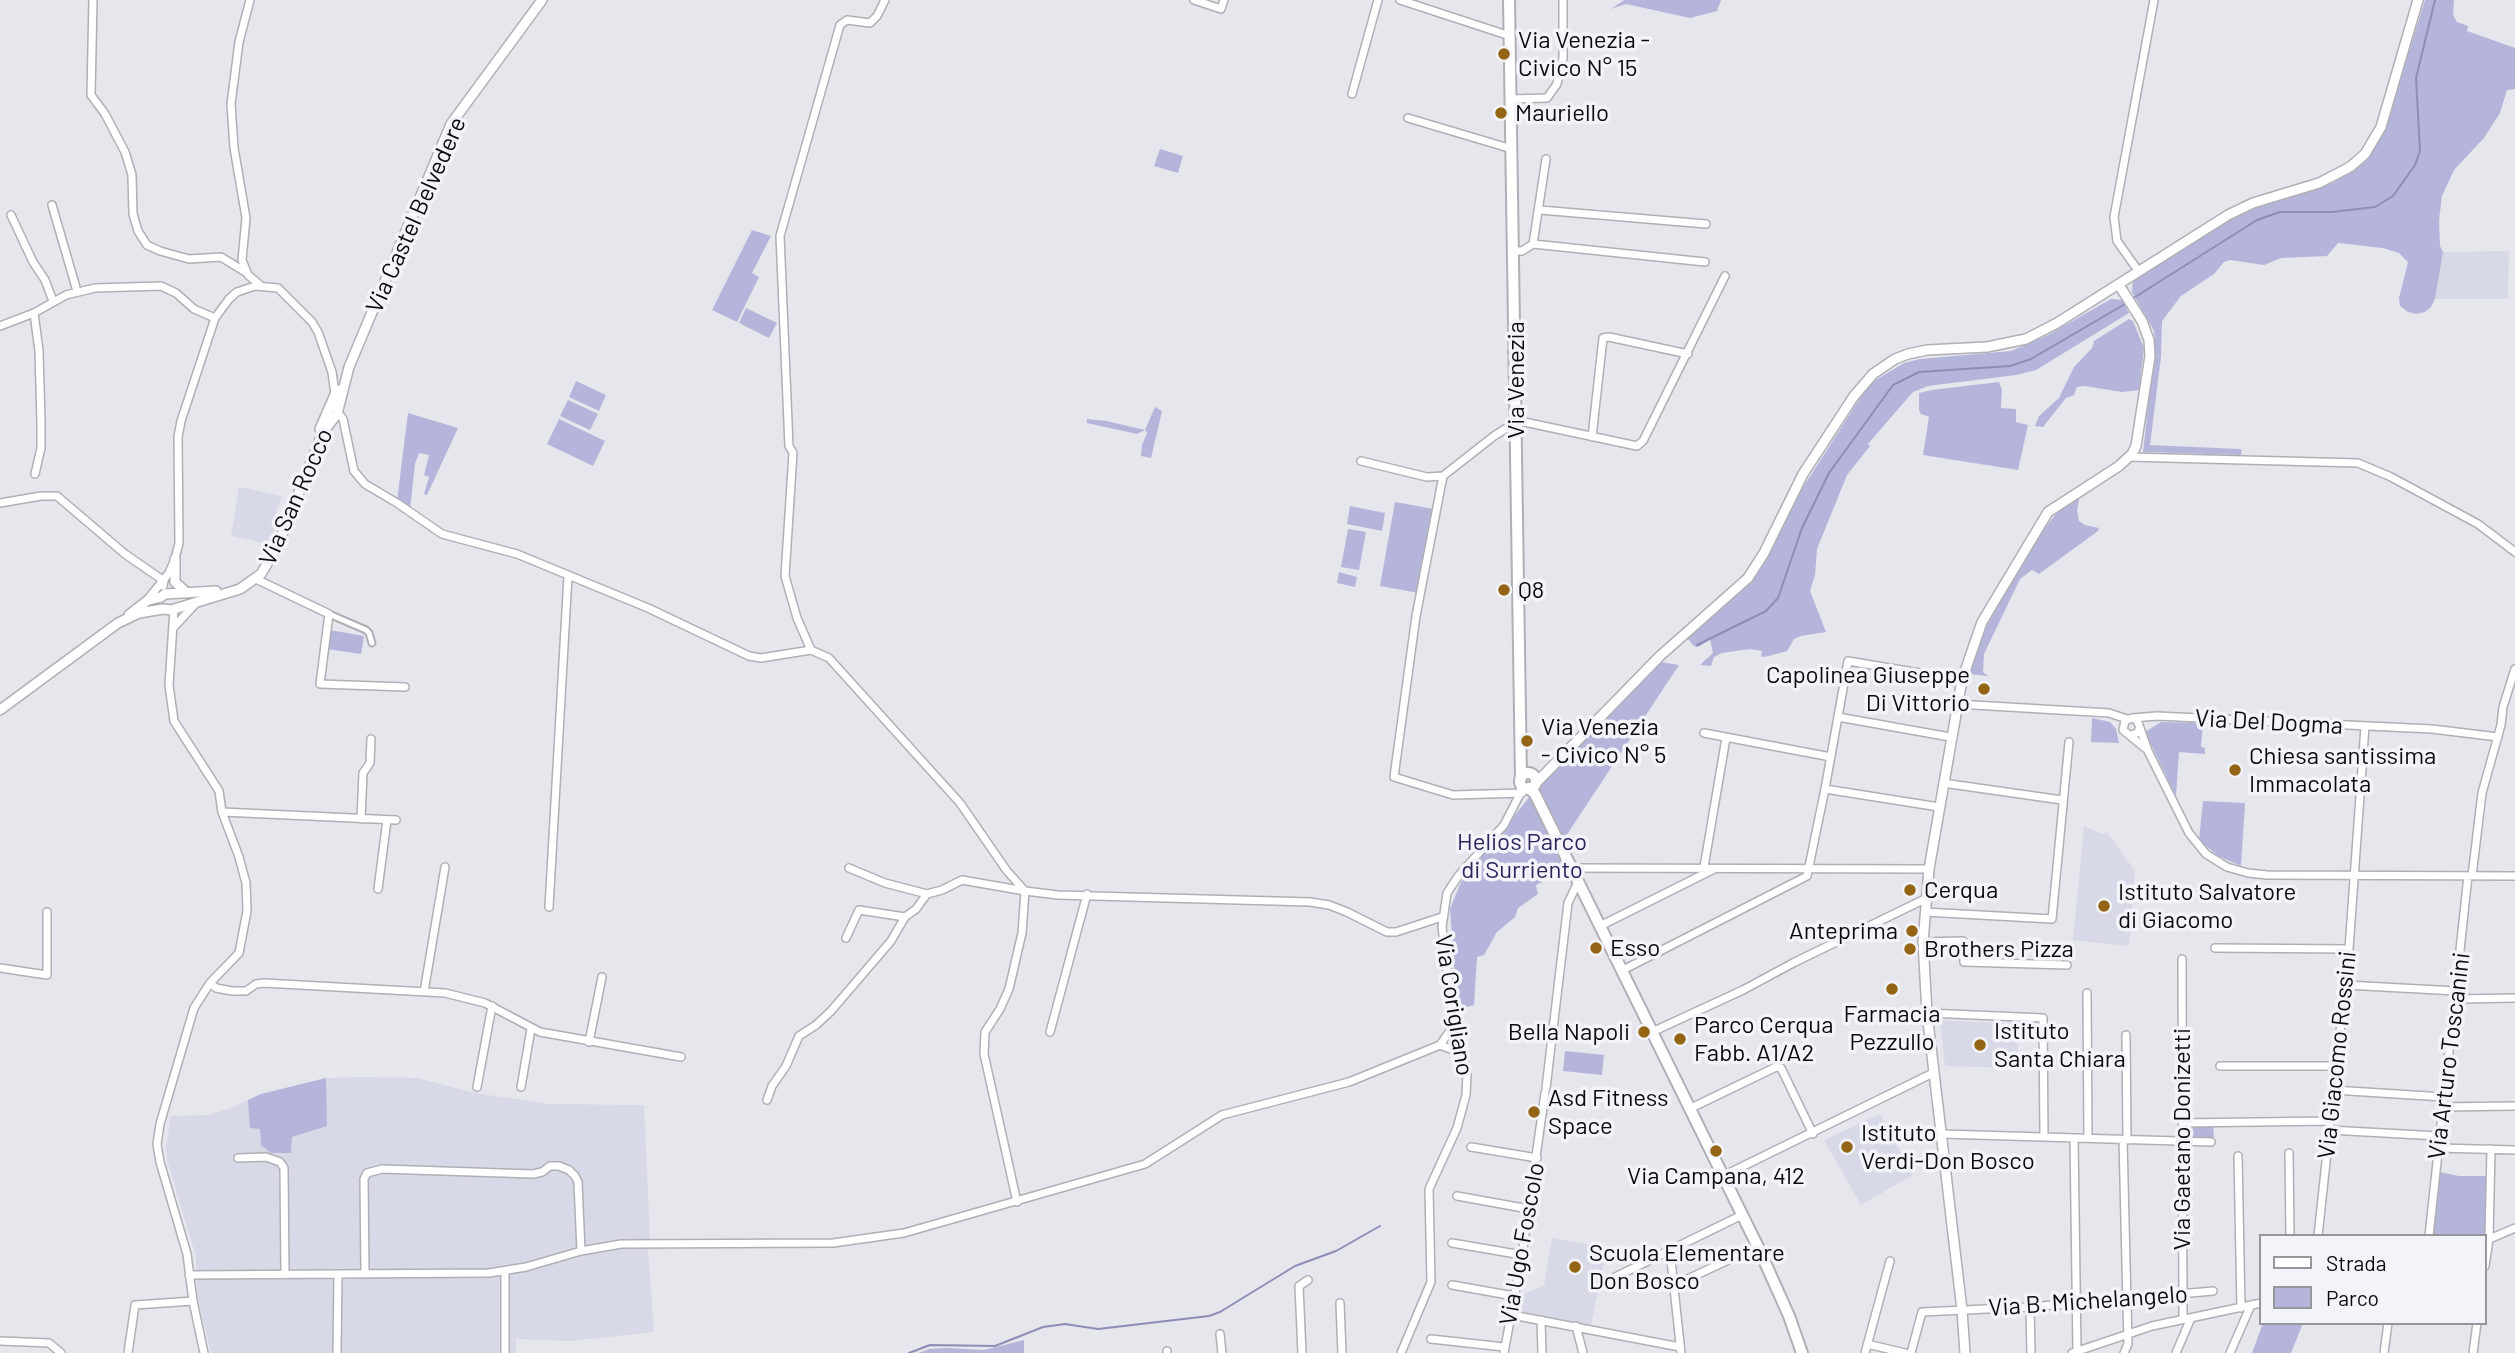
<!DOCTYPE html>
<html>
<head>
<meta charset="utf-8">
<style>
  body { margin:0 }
  #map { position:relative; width:2515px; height:1353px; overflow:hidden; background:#e6e6ed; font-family:Barlow,sans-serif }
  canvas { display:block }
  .legend { position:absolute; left:2259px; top:1234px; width:228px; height:91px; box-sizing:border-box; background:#f3f3fa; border:2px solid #96969b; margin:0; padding:9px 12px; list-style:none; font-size:21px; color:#0b0b0d }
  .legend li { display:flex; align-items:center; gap:14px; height:35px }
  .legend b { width:35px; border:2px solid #96969b }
</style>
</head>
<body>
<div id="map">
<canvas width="2515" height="1353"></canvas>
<ul class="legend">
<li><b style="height:9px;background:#fff"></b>Strada</li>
<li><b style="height:19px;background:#b5b5db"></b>Parco</li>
</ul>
</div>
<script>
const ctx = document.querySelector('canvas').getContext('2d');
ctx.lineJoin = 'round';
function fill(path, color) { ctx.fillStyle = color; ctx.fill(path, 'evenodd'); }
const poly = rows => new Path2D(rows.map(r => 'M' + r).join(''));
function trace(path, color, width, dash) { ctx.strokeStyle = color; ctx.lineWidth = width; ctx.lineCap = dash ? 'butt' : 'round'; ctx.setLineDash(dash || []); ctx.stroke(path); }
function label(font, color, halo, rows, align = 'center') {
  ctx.font = font + ' Barlow,sans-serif'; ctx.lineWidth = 7; ctx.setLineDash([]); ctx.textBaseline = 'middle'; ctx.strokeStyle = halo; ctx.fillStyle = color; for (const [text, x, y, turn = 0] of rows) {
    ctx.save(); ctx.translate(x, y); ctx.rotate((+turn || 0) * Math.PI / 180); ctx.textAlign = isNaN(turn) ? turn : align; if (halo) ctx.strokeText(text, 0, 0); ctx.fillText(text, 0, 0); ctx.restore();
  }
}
fill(poly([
  [2509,251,2508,299,2435,299,2443,252],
  [239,487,282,496,274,518,278,521,269,544,231,536],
  [2084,826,2103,834,2107,832,2135,871,2129,946,2073,940],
  [1940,1020,2019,1024,2017,1068,1945,1066],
  [361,1077,418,1078,474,1093,550,1104,644,1105,650,1238,648,1249,654,1332,570,1341,516,1339,516,1353,211,1353,197,1296,196,1257,167,1160,166,1146,171,1116,209,1115,228,1109,261,1094,326,1078],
  [1880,1114,1913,1175,1861,1205,1824,1140],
  [1552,1238,1607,1248,1591,1325,1517,1311,1520,1295,1544,1286]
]), '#d8d9e7');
fill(poly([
  [1624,0,1721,0,1717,11,1690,18,1626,4,1611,9],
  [2425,0,2454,0,2453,15,2457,22,2468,26,2467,31,2515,48,2515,89,2507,90,2500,113,2484,138,2454,170,2442,196,2439,220,2440,246,2443,252,2435,299,2431,307,2425,312,2416,314,2408,312,2400,306,2399,298,2408,262,2399,253,2383,248,2338,243,2327,256,2281,258,2264,265,2230,260,2224,262,2214,274,2181,296,2162,321,2161,357,2150,445,2239,449,2242,450,2241,455,2143,452,2155,346,2154,331,2132,292,2133,281,2230,219,2267,203,2333,183,2367,158,2386,126],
  [1160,149,1183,156,1178,173,1154,166],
  [752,230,771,236,752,273,759,277,737,322,712,310],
  [2111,299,2122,300,2129,313,2036,370,2016,375,1928,386,1913,392,1868,444,1870,446,1847,475,1817,549,1815,575,1810,591,1826,632,1801,636,1794,639,1787,651,1769,656,1761,657,1762,651,1750,649,1722,653,1714,657,1711,666,1700,665,1713,653,1710,640,1698,647,1694,646,1686,637,1757,575,1793,503,1862,395,1874,381,1904,363,1920,359,2011,351,2048,335],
  [746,308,777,323,769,338,739,323],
  [2129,319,2133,321,2144,348,2139,390,2122,392,2085,386,2077,387,2074,395,2066,398,2043,427,2035,426,2039,416,2059,398,2074,367,2092,348,2094,341],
  [576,381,606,395,599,411,569,397],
  [1999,382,2002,390,2001,408,2016,409,2016,422,2028,425,2018,470,1923,455,1929,417,1921,414,1919,410,1919,393,1932,390],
  [568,400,598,414,590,430,560,416],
  [1155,407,1162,411,1151,458,1141,456,1142,445,1147,433,1145,430,1137,434,1087,423,1087,419,1106,421,1145,430],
  [408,413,458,428,427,495,424,494,429,477,424,475,429,455,419,453,415,464,410,510,397,501],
  [559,419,605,441,593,466,547,444],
  [2080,496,2077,510,2079,521,2085,525,2099,528,2098,531,2039,574,2032,570,2020,579,1984,654,1983,672,1988,676,1968,674,1983,632,2039,536,2058,511],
  [1395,502,1434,509,1419,593,1380,586],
  [1350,506,1385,513,1382,531,1347,524],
  [1348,529,1366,532,1359,570,1341,567],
  [1339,572,1357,577,1355,587,1337,583],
  [330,630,364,636,361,654,327,649],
  [1661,662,1679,665,1564,839,1538,786],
  [2092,718,2110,722,2116,729,2119,743,2091,742],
  [2161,722,2203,723,2201,747,2205,748,2205,754,2179,752,2176,796,2145,732],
  [1531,795,1563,863,1560,866,1562,872,1536,885,1538,894,1518,908,1515,917,1497,932,1484,955,1477,957,1474,1005,1457,1010,1450,909,1461,882],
  [2203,801,2245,803,2241,866,2218,856,2199,840],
  [1565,1051,1604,1055,1602,1075,1563,1071],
  [326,1078,327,1126,292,1137,291,1153,271,1153,261,1145,260,1129,250,1128,248,1100,261,1094],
  [2213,1125,2214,1139,2190,1140,2191,1126],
  [2439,1172,2459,1176,2487,1176,2486,1235,2432,1236],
  [2263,1323,2303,1323,2291,1353,2252,1353],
  [1024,1340,1024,1353,919,1353,929,1349,947,1348,984,1350]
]), '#b5b5db');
trace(poly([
  [2132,299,2257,220,2280,212,2332,212,2375,207,2393,196,2415,165,2420,151,2416,78,2435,0],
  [1697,645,1766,611,1778,598,1802,528,1829,473,1893,385,1919,372,2010,366,2031,359,2125,304],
  [909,1353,930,1345,995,1346,1043,1327,1065,1324,1098,1329,1209,1316,1220,1312,1295,1266,1336,1251,1380,1226]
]), '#8d8db8', 2);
const pedestrian = poly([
  [329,614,366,630,369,633,372,643]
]);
const minor = poly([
  [93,0,91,95,105,114,125,152,132,175,133,214,138,231,147,245,160,251,189,259,221,257,247,273],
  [250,0,239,42,231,104,234,148,246,218,242,260,248,275,260,285],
  [1194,0,1221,9,1224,0],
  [1400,0,1510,36],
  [1352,94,1378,0],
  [1511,99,1547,98,1557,84,1563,58,1563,0],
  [1408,118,1512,149],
  [52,205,77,291],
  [1540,210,1706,224],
  [11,215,33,262,45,280,53,301],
  [1533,244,1705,262],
  [1514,251,1522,251,1533,244,1546,159],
  [2137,269,2117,241,2114,217,2154,0],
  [34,313,39,351,41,422,41,448,35,474],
  [0,326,34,313,66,295,95,288,161,286,176,293,194,309,215,318],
  [336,410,343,419,354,471,365,484,397,503,442,534,517,554,648,608,749,656,761,658,811,650,829,658,960,803,1007,871,1025,891,1058,895,1310,902,1329,905,1347,912,1387,932,1396,932,1442,917],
  [1515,420,1637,446,1643,441,1725,276],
  [1592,437,1603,338,1609,337,1688,354],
  [2129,457,2358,463,2391,477,2478,524,2515,552],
  [1361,461,1427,477,1443,476,1494,436,1505,429,1516,428],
  [1443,476,1416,616,1394,777,1453,795,1522,793],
  [0,503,41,496,57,496,125,554,164,581,163,586],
  [256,579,329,614,320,684,405,687],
  [148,599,169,573,175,559,179,543,178,437,181,421,215,318,229,299,237,292,255,286,278,288,312,322,318,332,332,372,335,394],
  [174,609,169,685,174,721,219,791,222,812,239,857,246,883,247,911,239,953,210,983,194,1008,160,1124,157,1144,160,1162,187,1254,193,1301,204,1353],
  [173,628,198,601],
  [811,650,797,618,785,576,793,453,789,446,780,236,840,25,847,20,870,23,877,16,885,0],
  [1957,704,2109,713,2127,719],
  [1838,717,1950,737],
  [2132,718,2157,716,2432,729,2498,737],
  [2140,728,2148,751,2189,833,2206,854,2227,867,2248,873,2267,875,2515,876],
  [1704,733,1831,757],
  [2131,735,2137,733,2140,728,2137,720,2132,718,2125,721,2123,730,2145,748],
  [1943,783,2062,800],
  [1825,789,1939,807],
  [222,812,396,820],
  [361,819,363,773,370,763,371,739],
  [1704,867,1726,738],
  [849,868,885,883,927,894,942,890,962,880,1025,891,1022,933,1009,989,1000,1009,985,1032,984,1054,1017,1202],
  [1571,868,1929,869],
  [2472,876,2482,793,2501,725,2503,707,2515,669],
  [378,889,387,820],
  [549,907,568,576],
  [1925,912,2052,919,2069,742],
  [1600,926,1714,869],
  [846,938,859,910,905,917,916,909,927,894],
  [1923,942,1963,941,1964,962,2067,965],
  [2215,948,2349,949],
  [2182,959,2183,1319],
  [0,968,47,975,47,912],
  [1621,971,1807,876,1825,789,1848,661,1962,680],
  [210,983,216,988,232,991,246,991,256,984,264,983,445,993,485,1003,540,1032,681,1057],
  [2346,985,2456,991],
  [424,992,445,867],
  [2087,993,2088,1138],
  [2456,999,2515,998],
  [1927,1013,2043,1018,2044,1137],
  [1050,1032,1087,894],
  [1652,1032,1743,990,1795,962,1925,899],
  [2126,1035,2127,1140],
  [589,1042,602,977],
  [1440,1045,1458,1052],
  [2220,1066,2335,1066],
  [477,1087,492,1006],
  [521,1087,531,1029],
  [1546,1088,1568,903,1578,882],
  [2333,1090,2444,1097],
  [767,1100,772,1086,786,1066,799,1036,816,1025,831,1011,891,941,905,917],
  [2442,1107,2515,1106],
  [1689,1109,1776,1067,1781,1068,1813,1134],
  [2183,1123,2329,1121],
  [2329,1130,2439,1136],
  [1942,1134,2211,1142],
  [2074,1138,2077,1351],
  [2123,1140,2128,1344,2124,1353],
  [1471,1147,1537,1158],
  [2438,1148,2515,1150],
  [2289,1153,2290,1236],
  [2238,1156,2241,1308],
  [238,1158,266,1157,280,1162,284,1168,285,1275],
  [1723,1176,1933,1073],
  [1457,1196,1529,1209],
  [2318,1236,2349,949,2365,726],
  [2429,1236,2468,876],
  [2487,1240,2515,1228],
  [1452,1243,1522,1255],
  [581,1251,621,1244,833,1243,904,1233,1145,1164,1222,1115,1349,1082,1440,1045,1449,1032],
  [1670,1251,1681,1353],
  [2485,1266,2489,1239,2491,1149],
  [189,1275,489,1273,526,1267,581,1251,578,1182,575,1176,569,1170,559,1166,550,1166,542,1172,533,1174,382,1169,367,1173,364,1179,365,1274],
  [1603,1283,1742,1215],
  [1452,1285,1514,1296],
  [1673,1286,1758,1246],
  [1340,1303,1342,1353],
  [2030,1307,2031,1353],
  [1512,1315,1680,1347],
  [1541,1320,1542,1353],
  [1576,1326,1583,1353],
  [1220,1334,1222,1353],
  [1431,1339,1504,1347],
  [0,1341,49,1343,61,1353],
  [1867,1344,1905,1353],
  [1167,1351,1167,1353],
  [128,1353,135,1305,193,1301],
  [337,1353,338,1274],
  [505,1353,505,1271],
  [1302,1353,1299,1286,1308,1280],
  [1401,1353,1431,1282,1429,1189,1457,1128,1466,1095,1467,1074,1451,1002,1442,927,1447,893,1459,875,1504,825,1520,794,1521,784],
  [1504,1353,1522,1255,1545,1093],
  [1865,1353,1890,1261],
  [1911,1353,1922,1312,2030,1307,2213,1291],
  [2072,1353,2152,1326,2261,1303],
  [2176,1353,2191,1318],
  [2230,1353,2251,1305],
  [2384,1353,2388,1323],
  [2473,1353,2477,1323]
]);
const tertiary = poly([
  [320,429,337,390],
  [175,559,175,582,187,593],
  [129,615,148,600,161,597,165,594,216,591],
  [0,710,118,623,139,613,163,609,171,610,240,589,261,574,277,547,323,432,337,414,349,367,451,124,542,0],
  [1536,783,1660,656,1748,578,1764,553,1803,474,1854,396,1873,374,1895,359,1908,354,1927,350,1987,347,2026,339,2057,323,2228,215,2253,203,2319,183,2350,167,2365,154,2381,127,2418,0],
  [1965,1353,1962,1310,1927,1013,1923,942,1929,869,1962,680,1982,622,2048,512,2119,466,2132,454,2136,446,2150,356,2149,340,2142,321,2119,285]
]);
const secondary = poly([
  [1509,0,1521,778],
  '1520 781a8 8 0 1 1 16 0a8 8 0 1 1-16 0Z',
  [1529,788,1535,794,1759,1249,1789,1316,1802,1353]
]);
trace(pedestrian, '#afafb5', 9);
trace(minor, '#afafb5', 10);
trace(tertiary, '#afafb5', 12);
trace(secondary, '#afafb5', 14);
trace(pedestrian, '#fff', 5);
trace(minor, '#fff', 7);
trace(tertiary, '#fff', 9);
trace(secondary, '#fff', 10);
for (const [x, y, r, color] of [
  [1504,54,7,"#946514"],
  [1501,113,7,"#946514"],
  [1504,590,7,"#946514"],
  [1984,689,7,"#946514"],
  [1527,741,7,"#946514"],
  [2235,770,7,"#946514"],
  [1910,890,7,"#946514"],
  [2104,906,7,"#946514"],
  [1912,931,7,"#946514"],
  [1596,948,7,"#946514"],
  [1910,949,7,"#946514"],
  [1892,989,7,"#946514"],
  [1644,1032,7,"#946514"],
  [1680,1039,7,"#946514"],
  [1980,1045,7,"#946514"],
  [1534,1112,7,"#946514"],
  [1847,1147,7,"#946514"],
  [1716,1151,7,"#946514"],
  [1575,1267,7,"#946514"]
]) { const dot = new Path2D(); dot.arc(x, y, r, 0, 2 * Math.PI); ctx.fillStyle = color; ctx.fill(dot); trace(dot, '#f3f3fa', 2.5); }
label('24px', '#0b0b0d', '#f3f3fa', [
  ["Via Venezia -",1518,40],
  ["Civico N° 15",1518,68],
  ["Mauriello",1515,113],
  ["Q8",1518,590],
  ["Capolinea Giuseppe",1970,675,"right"],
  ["Di Vittorio",1970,703,"right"],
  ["Via Venezia",1541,727],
  ["- Civico N° 5",1541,755],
  ["Chiesa santissima",2249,756],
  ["Immacolata",2249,784],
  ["Cerqua",1924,890],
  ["Istituto Salvatore",2118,892],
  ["di Giacomo",2118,920],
  ["Anteprima",1898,931,"right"],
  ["Esso",1610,948],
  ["Brothers Pizza",1924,949],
  ["Farmacia",1892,1014,"center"],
  ["Pezzullo",1892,1042,"center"],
  ["Parco Cerqua",1694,1025],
  ["Fabb. A1/A2",1694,1053],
  ["Istituto",1994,1031],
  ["Santa Chiara",1994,1059],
  ["Bella Napoli",1630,1032,"right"],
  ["Asd Fitness",1548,1098],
  ["Space",1548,1126],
  ["Istituto",1861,1133],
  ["Verdi-Don Bosco",1861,1161],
  ["Via Campana, 412",1716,1176,"center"],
  ["Scuola Elementare",1589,1253],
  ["Don Bosco",1589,1281]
], 'left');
label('24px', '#0b0b0d', '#f3f3fa', [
  ["Via Castel Belvedere",416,215,-66],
  ["Via Venezia",1516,380,-90],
  ["Via San Rocco",296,497,-66],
  ["Via Del Dogma",2269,722,3],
  ["Via Corigliano",1454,1005,81],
  ["Via Giacomo Rossini",2337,1055,-84],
  ["Via Arturo Toscanini",2449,1056,-83],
  ["Via Gaetano Donizetti",2182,1139,-90],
  ["Via Ugo Foscolo",1522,1244,-80],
  ["Via B. Michelangelo",2088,1301,-4]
]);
label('24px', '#2b255c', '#f3f3fa', [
  ["Helios Parco",1522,842],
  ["di Surriento",1522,870]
]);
</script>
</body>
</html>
